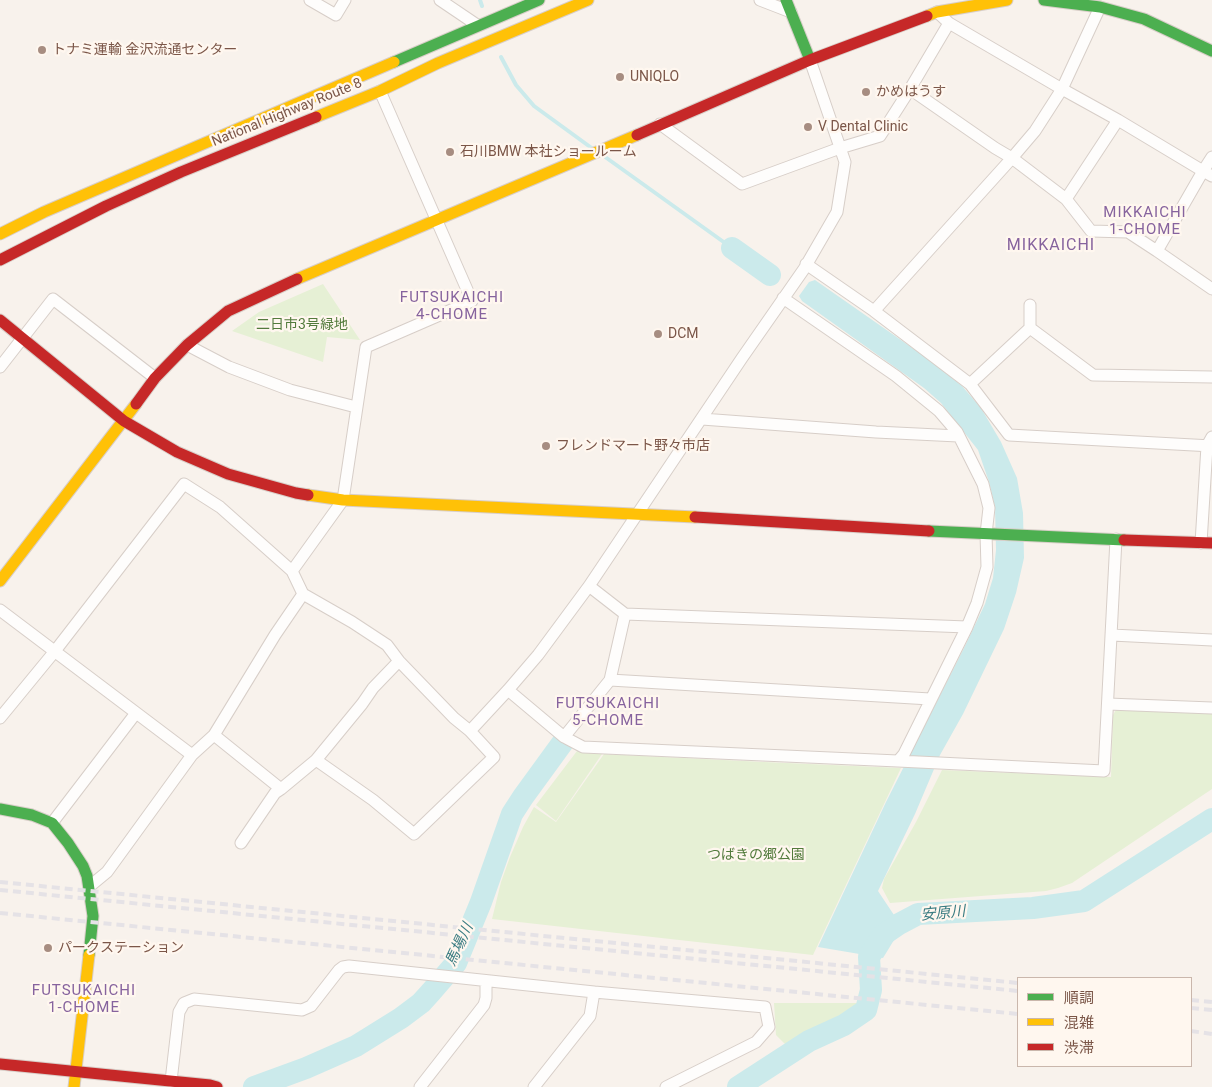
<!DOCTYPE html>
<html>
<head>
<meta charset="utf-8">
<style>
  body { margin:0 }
  #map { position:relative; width:1212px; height:1087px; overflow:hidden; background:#f8f2ec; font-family:Roboto,"Noto Sans JP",sans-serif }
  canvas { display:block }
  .legend { position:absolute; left:1017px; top:977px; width:175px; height:90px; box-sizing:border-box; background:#fff7ef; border:1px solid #cab7ac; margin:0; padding:6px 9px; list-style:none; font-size:15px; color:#7b5648 }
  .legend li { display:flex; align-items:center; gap:10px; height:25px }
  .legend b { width:25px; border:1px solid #cab7ac }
</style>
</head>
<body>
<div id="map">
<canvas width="1212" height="1087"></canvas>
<ul class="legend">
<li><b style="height:6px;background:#4caf50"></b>順調</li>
<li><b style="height:6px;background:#ffc107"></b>混雑</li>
<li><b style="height:6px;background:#c62828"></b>渋滞</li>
</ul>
</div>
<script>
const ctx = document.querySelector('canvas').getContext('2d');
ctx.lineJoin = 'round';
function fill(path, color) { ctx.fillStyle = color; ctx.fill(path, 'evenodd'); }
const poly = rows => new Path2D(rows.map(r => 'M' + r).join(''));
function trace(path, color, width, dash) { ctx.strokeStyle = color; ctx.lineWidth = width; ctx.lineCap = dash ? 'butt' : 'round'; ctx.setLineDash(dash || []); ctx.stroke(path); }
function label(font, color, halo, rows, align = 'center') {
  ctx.font = font + ' Roboto,"Noto Sans JP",sans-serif'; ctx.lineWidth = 4.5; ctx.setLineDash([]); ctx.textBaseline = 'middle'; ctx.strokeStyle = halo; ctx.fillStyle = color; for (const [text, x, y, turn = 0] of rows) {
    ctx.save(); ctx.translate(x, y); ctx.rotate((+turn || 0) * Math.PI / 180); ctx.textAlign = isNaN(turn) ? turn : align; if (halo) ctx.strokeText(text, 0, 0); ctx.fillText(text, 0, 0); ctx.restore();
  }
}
fill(poly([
  [323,284,360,340,327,337,323,362,232,331,259,312],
  [1117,708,1212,714,1212,789,1072,883,1058,888,1046,891,890,903,882,888,884,879,916,822,942,770,1111,777,1113,715],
  [577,751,602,754,556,821,536,805],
  [604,754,764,762,901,768,813,955,492,919,501,882,510,857,523,827,534,807,556,822],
  [774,1003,859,1003,850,1014,809,1033,788,1047,776,1035]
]), '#e6f0d5');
fill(poly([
  [815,280,931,361,962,386,981,408,1001,442,1017,478,1023,513,1024,558,1016,593,1004,629,963,714,940,755,915,814,878,891,902,927,883,958,818,947,886,802,963,650,985,604,993,578,996,550,995,507,989,482,978,450,941,403,924,388,802,301,799,296,809,282]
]), '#cbeaeb');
trace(poly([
  [480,0,482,6],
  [501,57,516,85,534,106,593,149],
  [601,154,732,248]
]), '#cbeaeb', 4);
trace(poly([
  [732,248,770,275],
  [254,1087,306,1068,356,1046,401,1018,421,1003,431,992,456,963,481,902,512,814,523,797,563,742],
  [738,1087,809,1041,844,1025,866,1010,871,990,869,957,883,935,899,924,918,914,1033,908,1084,901,1212,819]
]), '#cbeaeb', 22);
const street = poly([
  [310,0,336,15,345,0],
  [440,0,477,25],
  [760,0,791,12],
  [937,12,949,23,1062,89,1118,120,1203,171,1212,157],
  [910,89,949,23],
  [660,124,742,184,840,148,880,136,910,89,995,148,1012,158,1035,131,1062,89,1100,7],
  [1066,199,1118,120],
  [1157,251,1212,289],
  [806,264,874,311,970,384,1009,435,1212,446],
  [874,311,1012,158,1066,199,1091,231,1128,232,1157,251,1203,171,1212,176],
  [1030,328,1093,375,1212,377],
  [187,345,229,367,290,390,356,407],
  [0,367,53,299,155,378],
  [970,384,1030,328,1030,305],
  [702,419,876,432,958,436],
  [1201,543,1207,446,1212,437],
  [292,571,343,500,366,347,472,301,380,91],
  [589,586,625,614],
  [0,610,192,755],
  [1112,635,1212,640],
  [610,680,930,699],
  [508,690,564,737,610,680,625,614,967,627,977,603,987,567,986,534,989,508,983,484,957,432,939,411,896,376,783,298],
  [1108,704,1212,708],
  [0,718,55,651,184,484,220,507,292,571,303,594,352,622,387,645,399,661,454,718,470,731,508,690,538,655,589,586,742,358,804,269,837,212,845,162,810,60],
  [214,735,275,635,303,594],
  [564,737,583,747,898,761,904,754,967,627],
  [316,760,373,800,414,834,494,757,470,731],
  [898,761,1104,771,1116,539],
  [52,823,136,713],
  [241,843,275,793,281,789],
  [90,886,107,872,192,755,214,735,281,789,316,760,362,704,373,688,399,661],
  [171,1081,179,1012,184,1003,194,999,302,1010,311,1006,339,970,343,967,349,966,594,992,765,1007,769,1027,756,1042,666,1087],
  [420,1087,484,1005,486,998,486,981],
  [534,1087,590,1016,594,992]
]);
const fast = poly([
  [786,0,810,60],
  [1044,0,1100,7,1144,19,1212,51],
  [394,62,539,0],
  [929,531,1124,540],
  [0,809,32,815,52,823,68,843,83,866,87,876,93,916,89,955]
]);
const slow = poly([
  [927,16,937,12,1007,0],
  [316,117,380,91,438,63,588,0],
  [0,234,44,212,394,62],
  [297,279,637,135],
  [308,495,343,500,695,517],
  [0,581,136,404],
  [74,1087,89,955]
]);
const jam = poly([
  [637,135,810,60,927,16],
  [0,260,106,206,181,172,316,117],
  [0,320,124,421,177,452,228,474,296,493,308,495],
  [136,404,155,378,187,345,228,311,297,279],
  [695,517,929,531],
  [1124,540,1212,543],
  [0,1064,210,1085,217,1087]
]);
trace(street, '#d7cec8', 13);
trace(fast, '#d8cec8', 13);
trace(slow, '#d8cec8', 13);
trace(jam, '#d8cec8', 13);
trace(street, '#fefdfc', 11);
trace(fast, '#4caf50', 11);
trace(slow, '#ffc107', 11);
trace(jam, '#c62828', 11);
trace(poly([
  [0,882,1018,983],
  [0,890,1018,991],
  [0,913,1018,1014],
  [1191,1000,1212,1002],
  [1191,1008,1212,1010],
  [1191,1031,1212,1034]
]), '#e5e2e6', 4, [8, 5]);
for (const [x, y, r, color] of [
  [42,50,5,"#a78d81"],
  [620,77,5,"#a78d81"],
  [866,92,5,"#a78d81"],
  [808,127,5,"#a78d81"],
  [450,152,5,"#a78d81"],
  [658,334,5,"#a78d81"],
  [546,446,5,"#a78d81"],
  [48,948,5,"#a78d81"]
]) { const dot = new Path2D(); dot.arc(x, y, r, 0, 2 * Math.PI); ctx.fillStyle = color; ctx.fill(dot); trace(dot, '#fff7ef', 2); }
label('14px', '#7b5648', '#fff7ef', [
  ["トナミ運輸 金沢流通センター",52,50],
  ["UNIQLO",630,77],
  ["かめはうす",876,92],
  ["V Dental Clinic",818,127],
  ["石川BMW 本社ショールーム",460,152],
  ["DCM",668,334],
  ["フレンドマート野々市店",556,446],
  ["パークステーション",58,948]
], 'left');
label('14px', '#7b5648', '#fff7ef', [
  ["National Highway Route 8",287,113,-22]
]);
label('14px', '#537b3c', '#fff7ef', [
  ["二日市3号緑地",302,325],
  ["つばきの郷公園",756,855]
]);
ctx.letterSpacing = '1px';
label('15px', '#86639e', '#fff7ef', [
  ["MIKKAICHI",1145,213],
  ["1-CHOME",1145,230],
  ["FUTSUKAICHI",452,298],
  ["4-CHOME",452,315],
  ["FUTSUKAICHI",608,704],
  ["5-CHOME",608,721],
  ["FUTSUKAICHI",84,991],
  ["1-CHOME",84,1008]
]);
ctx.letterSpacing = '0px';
label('italic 15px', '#3a7c82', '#fff7ef', [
  ["安原川",943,914,-5],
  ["馬場川",460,945,-65]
]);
ctx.letterSpacing = '1px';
label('16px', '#86639e', '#fff7ef', [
  ["MIKKAICHI",1051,246]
]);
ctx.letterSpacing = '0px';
</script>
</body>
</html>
